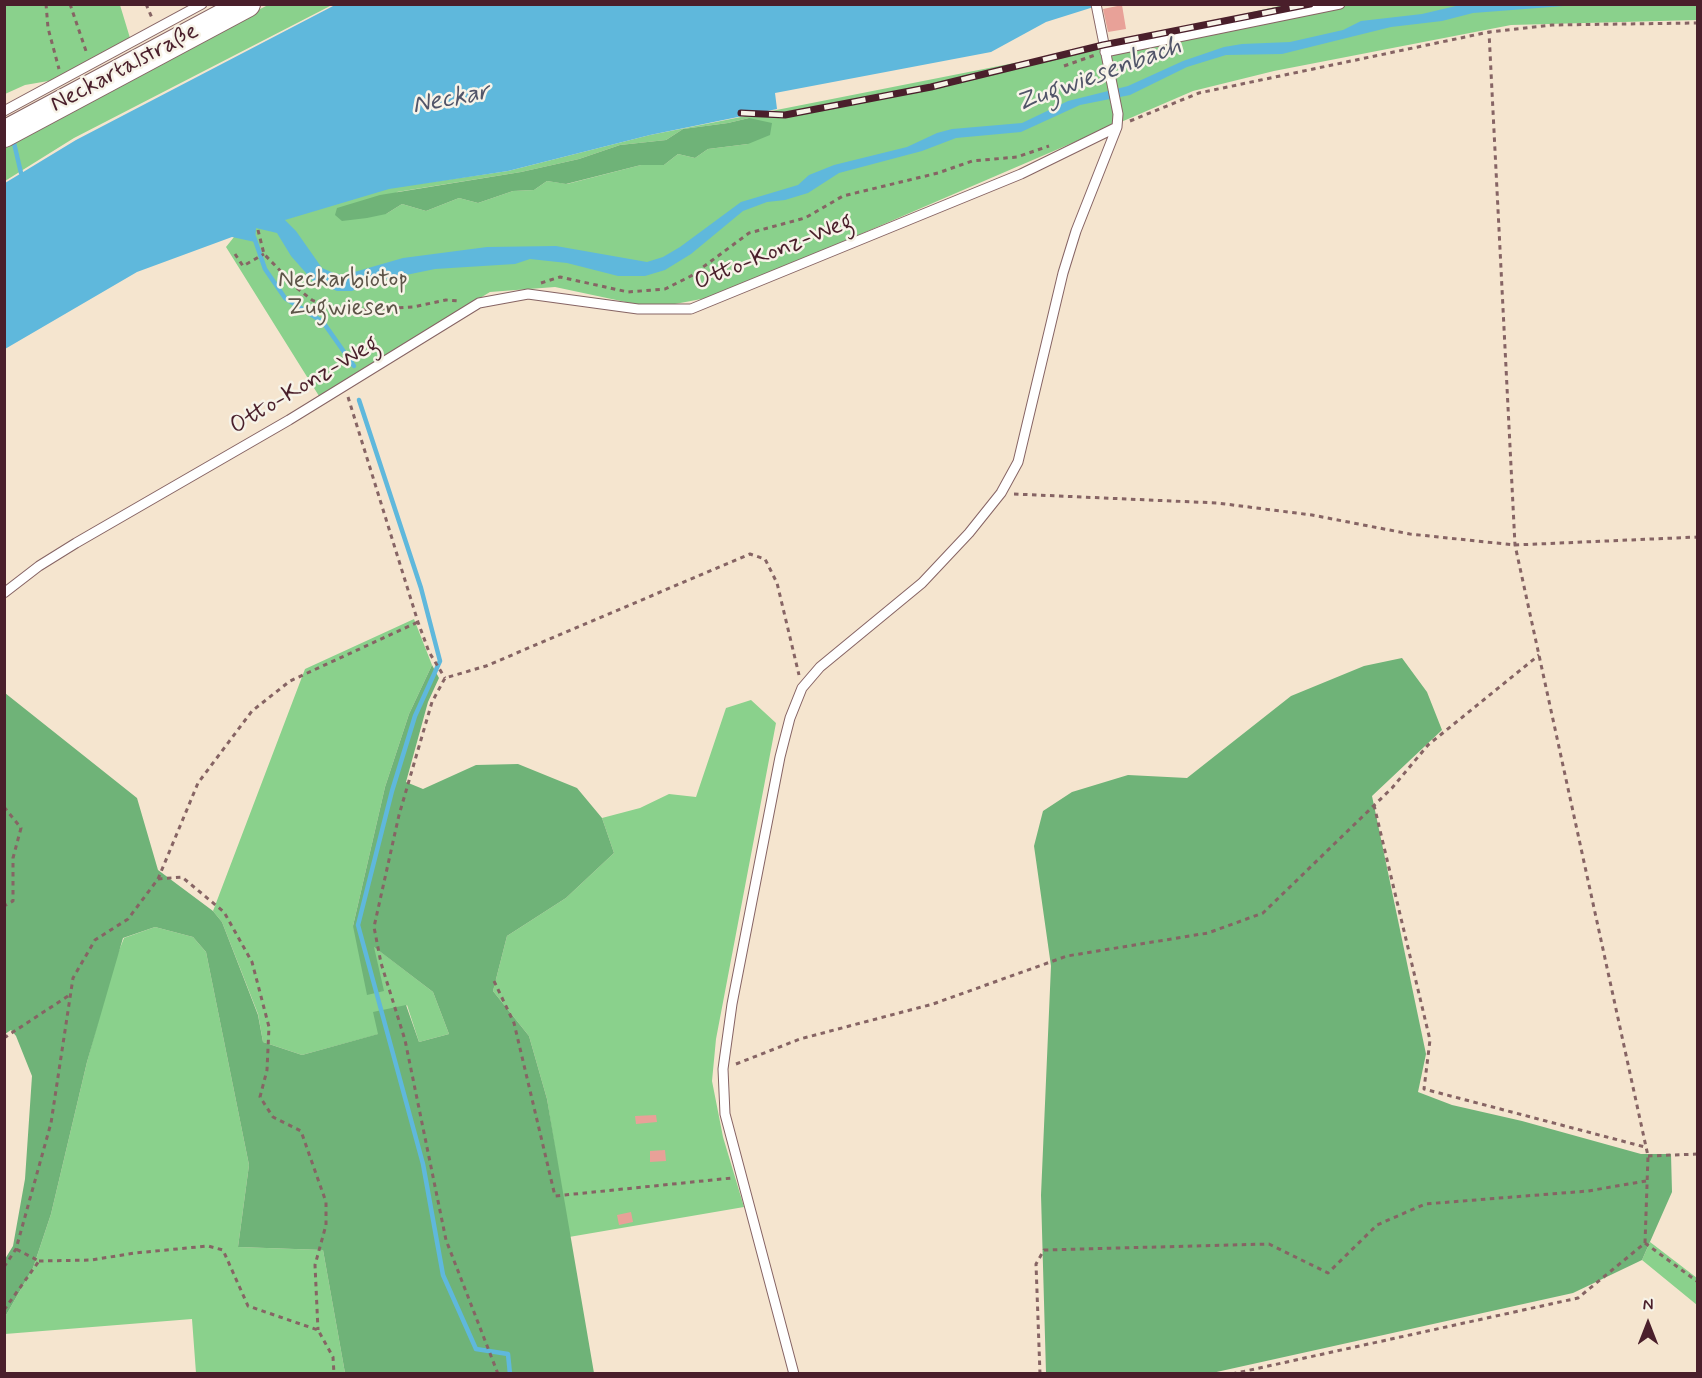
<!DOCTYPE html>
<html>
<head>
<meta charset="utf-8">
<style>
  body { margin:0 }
  #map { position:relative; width:1702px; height:1378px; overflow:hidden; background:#f5e5cf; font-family:Mynerve,sans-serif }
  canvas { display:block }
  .frame { position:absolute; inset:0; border:6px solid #4a1f2b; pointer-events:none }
  .north { position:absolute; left:1618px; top:1294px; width:60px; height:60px; -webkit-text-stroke:4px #f7f3e8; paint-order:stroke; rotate:0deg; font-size:16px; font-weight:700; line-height:24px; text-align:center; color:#4a1f2b }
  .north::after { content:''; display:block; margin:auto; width:21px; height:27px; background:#4a1f2b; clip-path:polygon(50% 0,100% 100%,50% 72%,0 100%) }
</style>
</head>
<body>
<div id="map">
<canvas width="1702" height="1378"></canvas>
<div class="frame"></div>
<div class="north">N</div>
</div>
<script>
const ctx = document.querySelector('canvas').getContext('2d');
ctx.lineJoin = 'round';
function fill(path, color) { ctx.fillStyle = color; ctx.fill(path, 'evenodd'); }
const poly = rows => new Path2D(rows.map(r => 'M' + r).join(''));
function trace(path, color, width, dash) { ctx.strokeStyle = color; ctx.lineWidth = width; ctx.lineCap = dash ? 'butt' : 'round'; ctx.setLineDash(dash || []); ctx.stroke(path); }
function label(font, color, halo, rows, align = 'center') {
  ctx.font = font + ' Mynerve,sans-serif'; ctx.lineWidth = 5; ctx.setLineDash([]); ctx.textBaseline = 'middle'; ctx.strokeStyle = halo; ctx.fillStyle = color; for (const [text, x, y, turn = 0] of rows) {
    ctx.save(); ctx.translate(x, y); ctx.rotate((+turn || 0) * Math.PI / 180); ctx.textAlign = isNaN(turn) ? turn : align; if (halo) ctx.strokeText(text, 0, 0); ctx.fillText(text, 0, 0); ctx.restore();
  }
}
fill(poly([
  [5,5,120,5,130,38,54,80,25,85,5,94],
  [268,5,332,5,74,138,5,181,5,147,166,57],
  [1284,5,1697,5,1697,20,1511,25,1274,71,1193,91,717,296,654,308,555,287,490,292,319,396,226,247,234,237,256,228,389,188,508,171,650,135,1090,48],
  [749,118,748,144,708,149,695,158,678,154,664,165,641,165,567,184,547,181,534,190,513,191,478,203,459,198,426,211,402,204,386,214,397,192,521,172,579,159,620,145,666,140,683,129,728,123],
  [414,619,432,665,409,714,385,787,353,926,373,946,433,992,449,1034,419,1042,407,1005,379,1034,302,1055,263,1042,258,1014,222,922,213,911,305,669],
  [751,700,776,723,716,1039,712,1081,723,1137,744,1207,569,1237,547,1099,529,1036,493,991,507,936,566,898,614,853,602,818,640,808,669,794,696,797,726,708],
  [155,927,193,937,206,952,249,1165,238,1247,323,1250,345,1373,196,1373,192,1319,5,1334,5,1317,33,1268,51,1214,87,1062,114,963,124,938],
  [1650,1242,1697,1278,1697,1305,1642,1260]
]), '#8ad18c');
fill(poly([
  [749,118,772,123,770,135,748,144,708,149,695,158,678,154,664,165,641,165,566,184,547,181,534,190,513,191,478,203,459,198,426,211,402,204,386,214,367,218,342,221,335,215,337,208,380,195,521,172,579,159,620,145,666,140,683,129,728,123],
  [1402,658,1427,692,1442,730,1372,796,1426,1054,1418,1092,1452,1105,1522,1121,1641,1154,1671,1154,1672,1192,1642,1260,1573,1293,1212,1373,1046,1373,1041,1195,1051,966,1034,846,1043,811,1072,792,1128,775,1187,778,1291,696,1364,666],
  [432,665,439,678,428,702,406,782,423,789,476,765,518,764,577,788,602,818,614,853,566,898,507,936,493,991,529,1036,547,1099,594,1373,345,1373,323,1250,238,1247,249,1165,206,952,193,937,155,927,123,938,87,1062,51,1214,33,1268,5,1317,5,1259,13,1246,25,1179,32,1076,16,1036,11,1030,5,1034,5,693,137,798,158,870,213,911,222,922,258,1015,263,1042,302,1055,378,1034,373,1012,406,1005,419,1042,449,1034,433,992,374,947,384,991,367,995,353,926,385,787,409,714]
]), '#6fb378');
fill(poly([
  [335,5,1100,5,1046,22,991,52,775,93,777,109,650,135,508,171,389,189,285,220,296,231,322,268,336,274,344,275,403,258,487,247,556,246,647,262,663,257,680,247,741,202,798,185,809,175,834,165,907,147,937,133,952,129,1022,123,1068,101,1128,86,1183,61,1224,47,1242,44,1290,42,1343,30,1361,21,1422,14,1460,5,1577,5,1473,13,1442,21,1391,27,1282,54,1226,55,1187,67,1130,95,1080,105,1021,132,956,138,922,151,839,173,808,193,785,200,767,202,743,211,691,254,665,270,645,276,618,276,567,263,530,259,515,264,435,269,377,281,352,291,337,291,313,281,291,256,277,233,256,228,255,242,232,237,137,272,5,349,5,183,76,140]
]), '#5fb8dc');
trace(poly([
  [14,143,21,173],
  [254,237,265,269,285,298,323,322,354,366],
  [359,400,421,588,440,661,415,716,392,791,358,925,423,1164,443,1275,476,1349,508,1354,510,1374]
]), '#5fb8dc', 4.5);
fill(poly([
  [1122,5,1126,29,1108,32,1103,9],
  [656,1115,657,1122,636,1124,635,1116],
  [665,1150,666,1161,650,1162,650,1151],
  [631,1212,633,1222,619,1225,617,1215]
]), '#e8a198');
const lane = poly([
  [1105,52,1340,4],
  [4,111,202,4],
  [4,593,39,566,76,543,289,420,479,303,528,294,638,309,691,309,1021,174,1117,127],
  [794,1374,725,1114,723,1069,732,1004,780,757,790,718,802,688,820,667,922,583,969,533,1001,493,1018,462,1063,273,1076,231,1117,127,1118,114,1096,4]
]);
const secondary = poly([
  [4,134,247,4]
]);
trace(lane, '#866464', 11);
trace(secondary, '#866464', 28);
trace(poly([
  [46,4,48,28,59,69],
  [70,4,87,54],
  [146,4,152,18],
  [1064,66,1095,55],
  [1130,121,1199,93,1489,32,1552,25,1698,23],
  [258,230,264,254,297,288,312,300,327,307,361,310,413,307,446,300,459,301],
  [235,254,243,266,264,254],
  [541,283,560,277,628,292,665,289,691,276,749,233,805,218,843,196,938,173,972,161,1017,157,1049,146],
  [348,397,418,622,429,652,445,678],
  [1014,494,1217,503,1312,515,1410,534,1515,545,1698,537],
  [1374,805,1430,1040,1424,1089,1645,1147],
  [4,807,21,828,13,858,13,901,4,906],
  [158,879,182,877,224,912,252,962,269,1027,267,1070,260,1097,273,1117,301,1131,326,1202,326,1225,315,1265,318,1330],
  [494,981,514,1023,555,1196,732,1178],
  [4,1038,68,996],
  [736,1064,800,1039,933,1004,1067,956,1208,933,1263,913,1392,788,1428,745,1539,655],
  [1648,1156,1698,1154],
  [1645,1243,1698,1282],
  [39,1261,91,1260,135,1253,208,1246,223,1250,248,1306,318,1330,333,1357,334,1374],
  [4,1267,16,1249,51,1123,73,978,95,940,128,919,158,879,198,783,252,711,290,681,418,622],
  [4,1310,39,1261,16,1249],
  [498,1374,446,1240,405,1040,381,963,374,927,399,815,432,702,445,678,486,666,750,554,765,559,777,583,799,675],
  [1040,1374,1036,1264,1044,1250,1269,1244,1328,1273,1377,1225,1425,1204,1588,1191,1646,1181],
  [1232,1374,1578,1298,1645,1243,1648,1156,1515,545,1489,32]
]), '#866464', 3, [4.5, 4.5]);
trace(lane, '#fff', 9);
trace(secondary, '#fff', 26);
const rail = poly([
  [741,113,785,115,931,87,1103,45,1310,4]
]);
trace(rail, '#4a1f2b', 7);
trace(rail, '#f7f3e8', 4.5, [14]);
label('24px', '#4a1f2b', '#f7f3e8', [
  ["Neckartalstraße",125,69,-28],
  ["Otto-Konz-Weg",774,253,-22],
  ["Otto-Konz-Weg",305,386,-31]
]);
label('24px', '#5d5448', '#f7f3e8', [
  ["Neckarbiotop",343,281],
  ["Zugwiesen",343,309]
]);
label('italic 26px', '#515569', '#f7f3e8', [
  ["Zugwiesenbach",1099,76,-20],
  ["Neckar",451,100,-11]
]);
</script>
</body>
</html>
